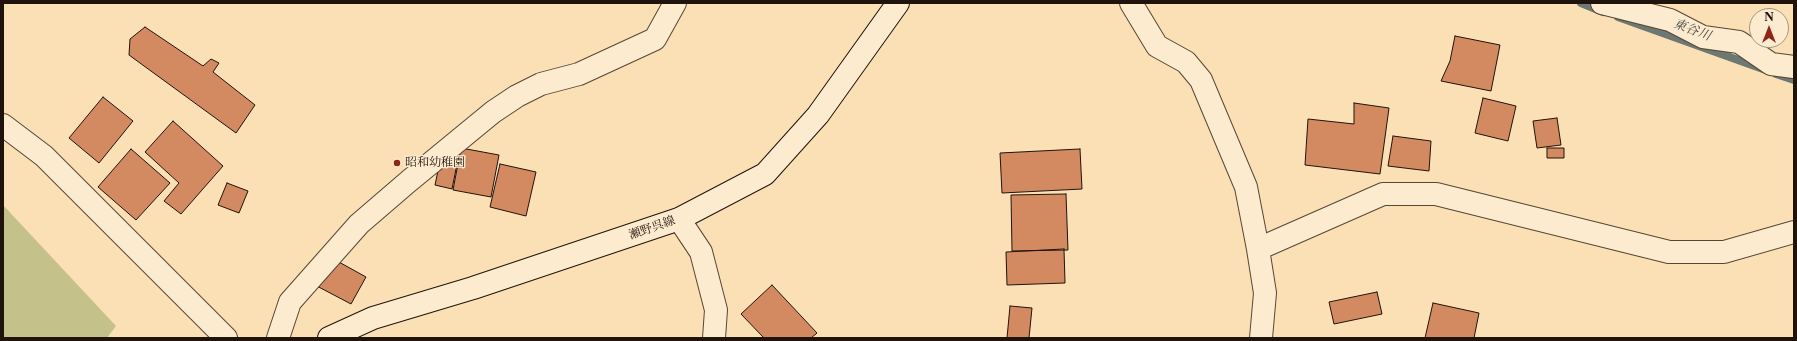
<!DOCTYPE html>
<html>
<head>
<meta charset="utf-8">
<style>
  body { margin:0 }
  #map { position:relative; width:1797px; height:341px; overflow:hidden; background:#fbe0b5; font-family:"Libre Caslon Text",serif }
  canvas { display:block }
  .frame { position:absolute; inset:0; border:4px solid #1f130c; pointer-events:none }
  .north { position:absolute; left:1749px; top:8px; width:40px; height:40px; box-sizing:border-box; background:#fcebcf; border:1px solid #a49581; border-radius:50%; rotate:0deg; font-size:11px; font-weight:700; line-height:16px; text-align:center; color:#1f130c }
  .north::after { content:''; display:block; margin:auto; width:14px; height:18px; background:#8f2418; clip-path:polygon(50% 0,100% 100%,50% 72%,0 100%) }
</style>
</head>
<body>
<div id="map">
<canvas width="1797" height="341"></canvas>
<div class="frame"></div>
<div class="north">N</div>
</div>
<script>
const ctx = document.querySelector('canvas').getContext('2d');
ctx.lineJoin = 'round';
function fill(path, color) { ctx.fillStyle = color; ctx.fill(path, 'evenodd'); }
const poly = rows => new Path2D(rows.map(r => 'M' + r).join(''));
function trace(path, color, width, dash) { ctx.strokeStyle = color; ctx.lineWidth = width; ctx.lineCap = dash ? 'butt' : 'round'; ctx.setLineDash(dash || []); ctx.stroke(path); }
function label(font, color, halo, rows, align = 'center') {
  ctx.font = font + ' "Libre Caslon Text","Noto Serif JP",serif'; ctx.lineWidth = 3; ctx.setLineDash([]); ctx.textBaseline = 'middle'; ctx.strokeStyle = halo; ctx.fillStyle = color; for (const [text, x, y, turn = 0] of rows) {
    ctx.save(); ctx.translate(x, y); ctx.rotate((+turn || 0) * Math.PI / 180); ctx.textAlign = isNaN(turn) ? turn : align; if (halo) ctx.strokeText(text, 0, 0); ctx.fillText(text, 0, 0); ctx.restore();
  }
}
fill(poly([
  [3,205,116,326,107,338,3,338]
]), '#c4c18a');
trace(poly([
  [1581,3,1603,12],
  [1618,17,1763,69],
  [1776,74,1794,80]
]), '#6c7871', 8);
const building = poly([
  [145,27,203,66,211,59,219,63,213,72,255,105,236,133,129,55,130,39,145,27],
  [1455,36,1500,45,1491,91,1441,81,1450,61,1455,36],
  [103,97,133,121,99,163,69,138,103,97],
  [1483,98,1516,106,1508,141,1475,133,1483,98],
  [1354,103,1389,108,1380,174,1305,165,1308,119,1354,124,1354,103],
  [1557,118,1561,145,1537,148,1533,121,1557,118],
  [173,121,223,166,181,214,164,201,179,183,145,152,173,121],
  [1393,136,1431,141,1429,171,1388,166,1393,136],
  [461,148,499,155,491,197,453,190,461,148],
  [1547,148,1564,148,1564,158,1547,158,1547,148],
  [131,149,170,183,136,220,98,187,131,149],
  [1080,149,1082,189,1002,193,1000,153,1080,149],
  [440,161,457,164,452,189,435,185,440,161],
  [500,164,536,172,526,216,490,207,500,164],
  [227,183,248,191,239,213,218,205,227,183],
  [1066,194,1068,250,1012,251,1011,195,1066,194],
  [1064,249,1065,283,1007,285,1006,252,1064,249],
  [328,256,366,277,351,304,313,284,328,256],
  [772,285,817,333,811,338,764,338,741,314,772,285],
  [1377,292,1382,314,1334,324,1329,302,1377,292],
  [1433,303,1479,313,1474,338,1425,338,1433,303],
  [1010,306,1032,308,1029,338,1007,338,1010,306]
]);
fill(building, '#d38a61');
trace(building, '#1f130c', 1);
const street = poly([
  [1131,3,1157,46,1186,62,1201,80,1246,187,1258,249],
  [1602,3,1670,20,1703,37,1739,42,1771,64,1794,67],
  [3,125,44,156,226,338],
  [679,219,701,252,716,310,714,338],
  [278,338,290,302,359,224,409,181,493,112,517,96,541,84,579,74,655,39,675,3],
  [1261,338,1265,293,1258,249,1383,194,1436,194,1669,252,1724,252,1794,232]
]);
const secondary = poly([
  [329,338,373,318,473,288,679,219,765,174,818,115,898,3]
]);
trace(street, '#564636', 24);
trace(secondary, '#1f130c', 24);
trace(street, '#fcebcf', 22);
trace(secondary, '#fcebcf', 22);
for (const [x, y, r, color] of [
  [397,163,4,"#8f2418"]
]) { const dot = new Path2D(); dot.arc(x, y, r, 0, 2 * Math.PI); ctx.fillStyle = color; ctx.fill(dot); trace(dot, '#fcebcf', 1.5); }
label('12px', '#1f130c', '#fcebcf', [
  ["昭和幼稚園",405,163]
], 'left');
label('12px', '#1f130c', '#fcebcf', [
  ["瀬野呉線",652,228,-19]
]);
label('italic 13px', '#4c4e47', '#fcebcf', [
  ["東谷川",1692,30,20]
]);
</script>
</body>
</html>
